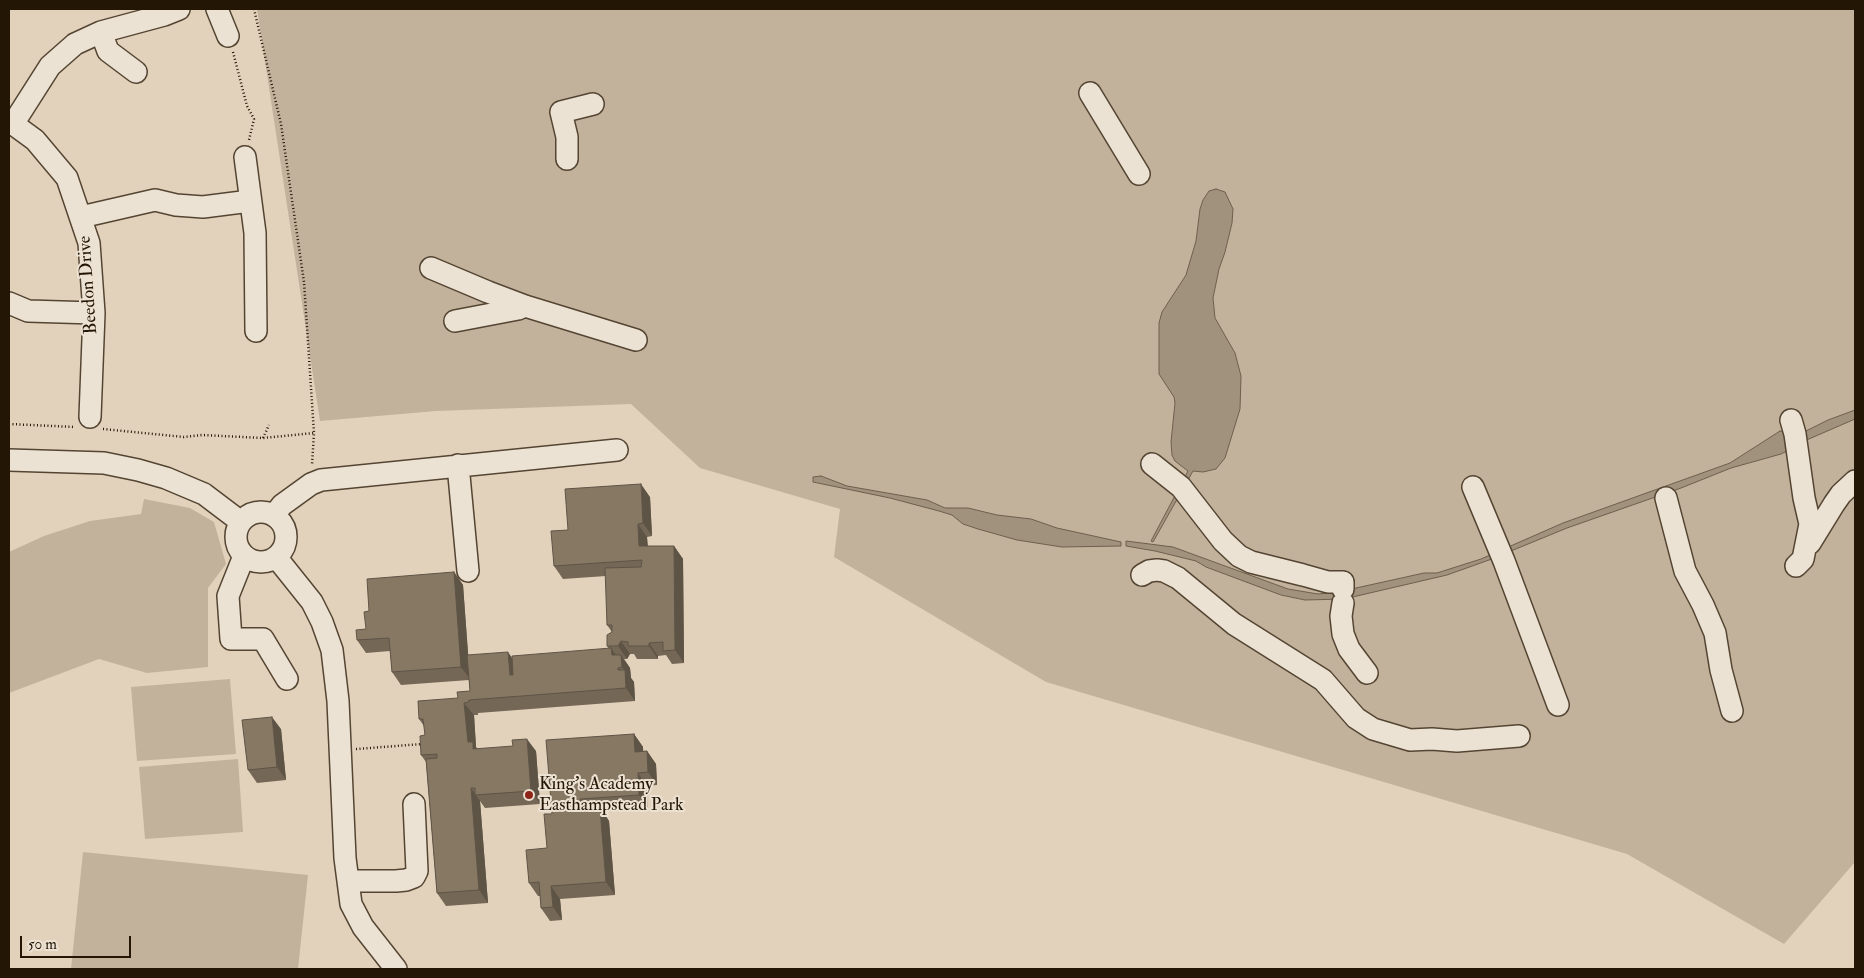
<!DOCTYPE html>
<html>
<head>
<meta charset="utf-8">
<style>
  body { margin:0 }
  #map { position:relative; width:1864px; height:978px; overflow:hidden; background:#e2d2bb; font-family:"IM FELL Double Pica",serif }
  canvas { display:block }
  .frame { position:absolute; inset:0; border:10px solid #241605; pointer-events:none }
  .scale { position:absolute; left:20px; top:936px; width:111px; height:22px; box-sizing:border-box; border:2px solid #241605; border-top:0; padding-left:6px; font-size:15px; line-height:18px; white-space:nowrap; color:#241605; -webkit-text-stroke:4px #ece2d3; paint-order:stroke }
</style>
</head>
<body>
<div id="map">
<canvas width="1864" height="978"></canvas>
<div class="frame"></div>
<div class="scale">50 m</div>
</div>
<script>
const ctx = document.querySelector('canvas').getContext('2d');
ctx.lineJoin = 'round';
function fill(path, color) { ctx.fillStyle = color; ctx.fill(path, 'evenodd'); }
const poly = rows => new Path2D(rows.map(r => 'M' + r).join(''));
function trace(path, color, width, dash) { ctx.strokeStyle = color; ctx.lineWidth = width; ctx.lineCap = dash ? 'butt' : 'round'; ctx.setLineDash(dash || []); ctx.stroke(path); }
function label(font, color, halo, rows, align = 'center') {
  ctx.font = font + ' "IM FELL Double Pica",serif'; ctx.lineWidth = 4; ctx.setLineDash([]); ctx.textBaseline = 'middle'; ctx.strokeStyle = halo; ctx.fillStyle = color; for (const [text, x, y, turn = 0] of rows) {
    ctx.save(); ctx.translate(x, y); ctx.rotate((+turn || 0) * Math.PI / 180); ctx.textAlign = isNaN(turn) ? turn : align; if (halo) ctx.strokeText(text, 0, 0); ctx.fillText(text, 0, 0); ctx.restore();
  }
}
fill(poly([
  [257,9,1855,9,1855,862,1784,944,1627,854,1046,682,834,557,840,509,700,468,631,404,436,411,320,421],
  [144,499,190,508,214,522,226,564,208,588,208,667,147,673,99,659,9,693,9,552,44,536,90,521,141,514],
  [230,679,236,754,137,761,131,687],
  [238,759,243,832,145,839,139,767],
  [83,852,308,875,298,969,71,969]
]), '#c2b29c');
const water = poly([
  [1216,189,1225,192,1233,209,1232,223,1225,252,1219,269,1213,298,1215,318,1235,353,1241,376,1240,409,1225,458,1216,469,1203,472,1193,471,1153,542,1151,541,1188,471,1175,461,1172,455,1171,442,1175,403,1174,397,1159,374,1159,323,1162,312,1186,275,1196,241,1200,209,1203,200,1209,191,1216,189],
  [1855,410,1855,419,1802,442,1800,434,1828,420,1855,410],
  [1780,431,1789,434,1789,450,1781,454,1731,468,1681,488,1567,528,1489,560,1447,575,1344,599,1305,600,1281,595,1206,567,1196,561,1155,551,1126,546,1126,541,1173,547,1288,589,1318,594,1338,592,1424,573,1437,573,1481,559,1563,523,1730,463,1780,431],
  [821,476,847,486,927,500,945,508,968,508,997,515,1031,519,1057,528,1121,542,1121,546,1062,547,1017,540,978,529,963,524,952,515,939,511,890,498,813,482,813,477,821,476]
]);
fill(water, '#a1927d');
trace(water, '#6f604d', 1);
const minor = poly([
  [217,9,228,36],
  [101,32,108,51,136,72],
  [1090,93,1139,174],
  [9,121,35,140,67,178,89,243,94,313,90,417],
  [13,124,50,66,75,44,101,32,164,15,179,9],
  [245,157,255,233,256,331],
  [567,159,567,137,561,112,593,104],
  [81,217,155,200,176,205,203,207,250,201],
  [431,268,488,292,525,306,636,340],
  [9,303,28,311,94,313],
  [455,321,518,309,525,306],
  [1791,420,1795,434,1804,498,1810,524,1803,559,1796,566],
  [9,460,104,463,138,470,166,478,204,494,241,522],
  [1152,464,1181,487,1223,541,1239,556,1251,562,1303,575,1328,582,1343,582,1343,589],
  [458,465,468,571],
  [1473,487,1504,561,1558,705],
  [1666,498,1685,571,1703,605,1715,633,1721,670,1732,711],
  '236 537a25 25 0 1 1 50 0a25 25 0 1 1-50 0Z',
  [274,515,282,505,311,484,321,480,617,450],
  [1810,543,1834,504,1841,494,1855,481],
  [244,556,228,596,231,639,263,639,287,679],
  [276,557,312,602,322,622,332,650,338,701,345,858,351,904,363,927,396,969],
  [1142,575,1149,571,1157,570,1164,571,1178,578,1234,624,1323,680,1356,718,1373,729,1410,740,1432,739,1457,741,1519,736],
  [1343,603,1341,616,1343,634,1349,649,1367,673],
  [348,881,396,881,406,880,414,877,417,871,414,804]
]);
trace(minor, '#544532', 24);
trace(poly([
  [254,9,281,124,304,282,314,433,312,465],
  [233,52,247,106,254,119,249,140],
  [9,424,75,427],
  [103,429,184,437,202,435,263,438,314,433],
  [263,438,269,425],
  [356,749,423,744]
]), '#241605', 2.5, [1, 2.5]);
trace(minor, '#ece2d3', 21);
fill(poly([
  [650,497,652,536,647,537,648,546,674,546,683,559,684,663,672,664,666,655,658,656,658,659,637,659,634,654,630,654,627,659,624,659,630,668,631,678,634,682,635,701,478,713,478,715,474,715,476,747,477,749,536,751,540,804,485,808,480,801,488,903,446,906,437,893,426,762,421,755,425,735,424,726,419,719,470,691,469,680,401,685,392,672,390,651,366,653,357,640,366,629,369,611,454,572,463,585,468,655,512,658,609,649,607,646,612,632,607,625,606,576,563,579,554,566,568,530],
  [281,729,286,780,257,783,248,770],
  [634,734,643,747,643,751,647,751,656,764,657,785,647,786,648,808,603,811,609,821,615,895,560,899,562,920,550,921,541,908,540,896,538,896,529,883,547,848,552,814]
]), '#746756');
fill(poly([
  [641,484,650,497,652,536,643,523],
  [638,524,647,537,648,559,639,546],
  [674,546,683,559,684,663,675,650],
  [454,572,463,585,470,679,461,667],
  [621,641,630,654,627,659,618,646],
  [649,643,658,656,658,659,649,646],
  [611,648,620,661,621,668,612,655],
  [508,652,517,665,519,688,510,675],
  [621,655,630,668,631,678,634,682,635,701,626,688,618,670,618,668,625,678,625,671,622,667],
  [464,703,474,715,476,747,482,755,482,762,468,742],
  [272,717,281,729,286,780,277,767],
  [634,734,643,747,644,765,635,752],
  [527,739,536,751,540,804,531,791],
  [647,751,656,764,657,785,648,772],
  [638,773,647,786,648,808,639,795],
  [471,788,480,801,488,903,479,890],
  [580,799,589,812,581,809],
  [600,808,609,821,615,895,606,882],
  [551,886,560,899,562,920,553,907]
]), '#5e5446');
const building = poly([
  [641,484,643,523,638,524,639,546,674,546,675,650,663,651,663,642,649,643,649,646,628,646,628,642,621,641,618,646,607,646,607,635,612,632,612,625,607,625,605,568,641,567,642,560,554,566,551,531,568,530,565,489,641,484],
  [454,572,461,667,392,672,389,638,357,640,356,630,366,629,364,612,369,611,367,579,454,572],
  [611,648,612,655,621,655,622,667,618,668,618,670,625,670,626,688,469,700,469,702,464,703,468,742,473,742,473,749,513,746,512,740,527,739,531,791,475,795,475,788,471,788,479,890,437,893,426,759,437,758,437,754,421,755,420,736,425,735,423,719,419,719,418,701,458,698,457,692,470,691,467,655,508,652,510,675,513,675,512,656,611,648],
  [272,717,277,767,248,770,242,720,272,717],
  [634,734,635,752,647,751,648,772,638,773,639,795,580,799,581,809,600,808,606,882,551,886,553,907,541,908,539,882,529,883,526,850,547,848,544,814,552,814,546,740,634,734]
]);
fill(building, '#877864');
trace(building, '#5e5446', 1);
for (const [x, y, r, color] of [
  [529,795,5,"#8f2418"]
]) { const dot = new Path2D(); dot.arc(x, y, r, 0, 2 * Math.PI); ctx.fillStyle = color; ctx.fill(dot); trace(dot, '#ece2d3', 2); }
label('18px', '#241605', '#ece2d3', [
  ["Beedon Drive",89,285,-94]
]);
label('18px', '#241605', '#ece2d3', [
  ["King's Academy",539,785],
  ["Easthampstead Park",539,806]
], 'left');
</script>
</body>
</html>
